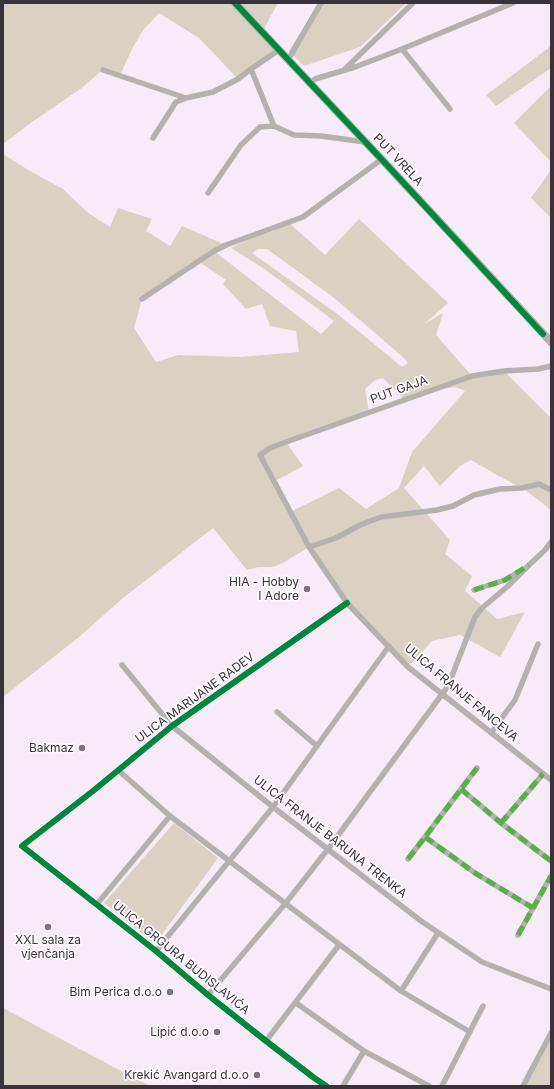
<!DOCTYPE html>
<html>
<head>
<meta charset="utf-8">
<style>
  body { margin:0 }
  #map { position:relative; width:554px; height:1089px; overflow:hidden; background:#f6ebf6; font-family:Inter,sans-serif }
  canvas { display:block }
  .frame { position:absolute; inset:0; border:4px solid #39323a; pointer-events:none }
</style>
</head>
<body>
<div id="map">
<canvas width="554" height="1089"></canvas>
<div class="frame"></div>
</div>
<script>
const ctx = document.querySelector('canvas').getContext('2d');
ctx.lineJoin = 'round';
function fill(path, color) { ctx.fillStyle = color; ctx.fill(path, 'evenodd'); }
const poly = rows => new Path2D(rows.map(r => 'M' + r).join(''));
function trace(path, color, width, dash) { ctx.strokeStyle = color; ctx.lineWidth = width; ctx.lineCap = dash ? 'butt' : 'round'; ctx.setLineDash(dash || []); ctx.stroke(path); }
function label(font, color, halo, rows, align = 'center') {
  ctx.font = font + ' Inter,sans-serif'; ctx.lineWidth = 3.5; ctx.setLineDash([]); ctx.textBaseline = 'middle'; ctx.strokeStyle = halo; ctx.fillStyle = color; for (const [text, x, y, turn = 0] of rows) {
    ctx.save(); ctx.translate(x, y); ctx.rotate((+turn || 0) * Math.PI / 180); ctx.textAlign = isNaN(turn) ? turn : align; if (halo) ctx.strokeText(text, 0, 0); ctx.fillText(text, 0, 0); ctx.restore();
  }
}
fill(poly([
  [3,3,278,3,262,32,279,50,238,79,199,38,159,13,144,29,133,47,120,75,100,72,83,87,32,122,3,144],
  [319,3,406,3,360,47,304,66,289,51],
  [551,46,551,68,496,106,486,95],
  [551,86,551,162,514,123],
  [3,154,30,171,63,189,87,212,110,227,118,208,152,219,146,231,170,246,182,226,226,245,214,251,321,334,334,321,263,268,231,248,255,236,274,231,277,226,288,222,325,255,359,219,448,303,424,324,443,313,436,335,472,376,504,371,551,418,551,511,545,505,522,488,497,475,471,460,460,466,440,486,424,466,404,488,450,540,445,554,472,576,465,591,480,604,497,619,525,612,500,657,460,635,432,641,408,667,347,603,309,547,283,563,273,567,258,567,247,570,213,528,123,598,79,637,3,697],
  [258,249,267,249,333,297,403,357,408,363,402,367,340,316,252,253],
  [198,261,226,280,223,284,246,309,262,304,270,326,296,331,299,352,240,357,178,355,156,362,134,328,142,299],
  [383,378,405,400,433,390,456,387,465,391,412,452,399,488,366,509,339,488,292,511,275,481,303,466,286,442,369,412,365,389,375,380],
  [551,170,551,218,531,198],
  [174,823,218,858,155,944,104,903],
  [3,1008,121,1071,150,1086,3,1086],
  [551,1033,551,1086,523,1086]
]), '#dad1c3');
trace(poly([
  [402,49,450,109],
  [288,60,321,3],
  [251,69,274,126,294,135,321,136,365,142],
  [345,69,413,3],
  [103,70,186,98],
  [310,82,315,79,355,67,402,49,513,3],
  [153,138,176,102,186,98,213,92,238,79,251,69,279,50],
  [208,193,241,145,260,127,274,126],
  [142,299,214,251,226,245,303,217,382,159],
  [551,366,538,369,504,371,472,376,286,442,270,448,260,455,309,547,347,603,408,667,551,780],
  [309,547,336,538,360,525,381,517,437,510,453,506,474,495,500,489,522,488,539,484,551,490],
  [528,566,545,550,551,542],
  [474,590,505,580,519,572],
  [122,665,172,726,273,807,421,921,482,962,551,989],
  [277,712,317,746],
  [491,733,515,700,538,644],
  [118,770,170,816,401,991,470,1032],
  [461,789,501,823,551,861],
  [501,823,543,774],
  [425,837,475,873,533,908],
  [408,859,425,837,477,768],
  [97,904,170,816],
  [518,935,551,876],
  [156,951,273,807,389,646],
  [401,991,438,933],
  [208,995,285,904,328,849,448,686,475,617,482,608,508,586,529,565],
  [296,1003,364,1051,429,1086],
  [266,1041,339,945],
  [326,1086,313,1077,266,1041,208,995,156,951,22,846,93,791,172,726,347,603],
  [343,1086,364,1051],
  [442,1086,483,1006],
  [523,1086,551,1033]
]), '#b5b1af', 5.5);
trace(poly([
  [235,3,387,165,551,342]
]), '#b5b0af', 8);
trace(poly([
  [474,590,505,580,529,565],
  [461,789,501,823,551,861],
  [501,823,543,774],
  [425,837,475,873,533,908],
  [408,859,425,837,477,768],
  [518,935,551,876]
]), '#56b246', 5, [10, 5]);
trace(poly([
  [235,3,387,165,543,334],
  [326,1086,313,1077,266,1041,208,995,156,951,22,846,93,791,172,726,347,603]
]), '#00873e', 6);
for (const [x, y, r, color] of [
  [307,589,4,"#7b737c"],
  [82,748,4,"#7b737c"],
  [48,927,4,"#7b737c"],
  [170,992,4,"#7b737c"],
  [217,1032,4,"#7b737c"],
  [257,1075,4,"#7b737c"]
]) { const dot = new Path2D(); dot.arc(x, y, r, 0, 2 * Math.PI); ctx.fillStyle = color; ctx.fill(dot); trace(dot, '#fefafe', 1.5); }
label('12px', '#39323a', '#fefafe', [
  ["PUT VRELA",398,160,47],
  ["PUT GAJA",399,390,-20],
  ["ULICA FRANJE FANCEVA",461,693,40],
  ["ULICA MARIJANE RADEV",195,698,-36],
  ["ULICA FRANJE BARUNA TRENKA",330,837,38],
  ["ULICA GRGURA BUDISLAVIĆA",181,958,39]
]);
label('12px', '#39323a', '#fefafe', [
  ["HIA - Hobby",299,582],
  ["I Adore",299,596],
  ["Bakmaz",74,748],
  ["XXL sala za",48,940,"center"],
  ["vjenčanja",48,954,"center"],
  ["Bim Perica d.o.o",162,992],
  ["Lipić d.o.o",209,1032],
  ["Krekić Avangard d.o.o",249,1075]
], 'right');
</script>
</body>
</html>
